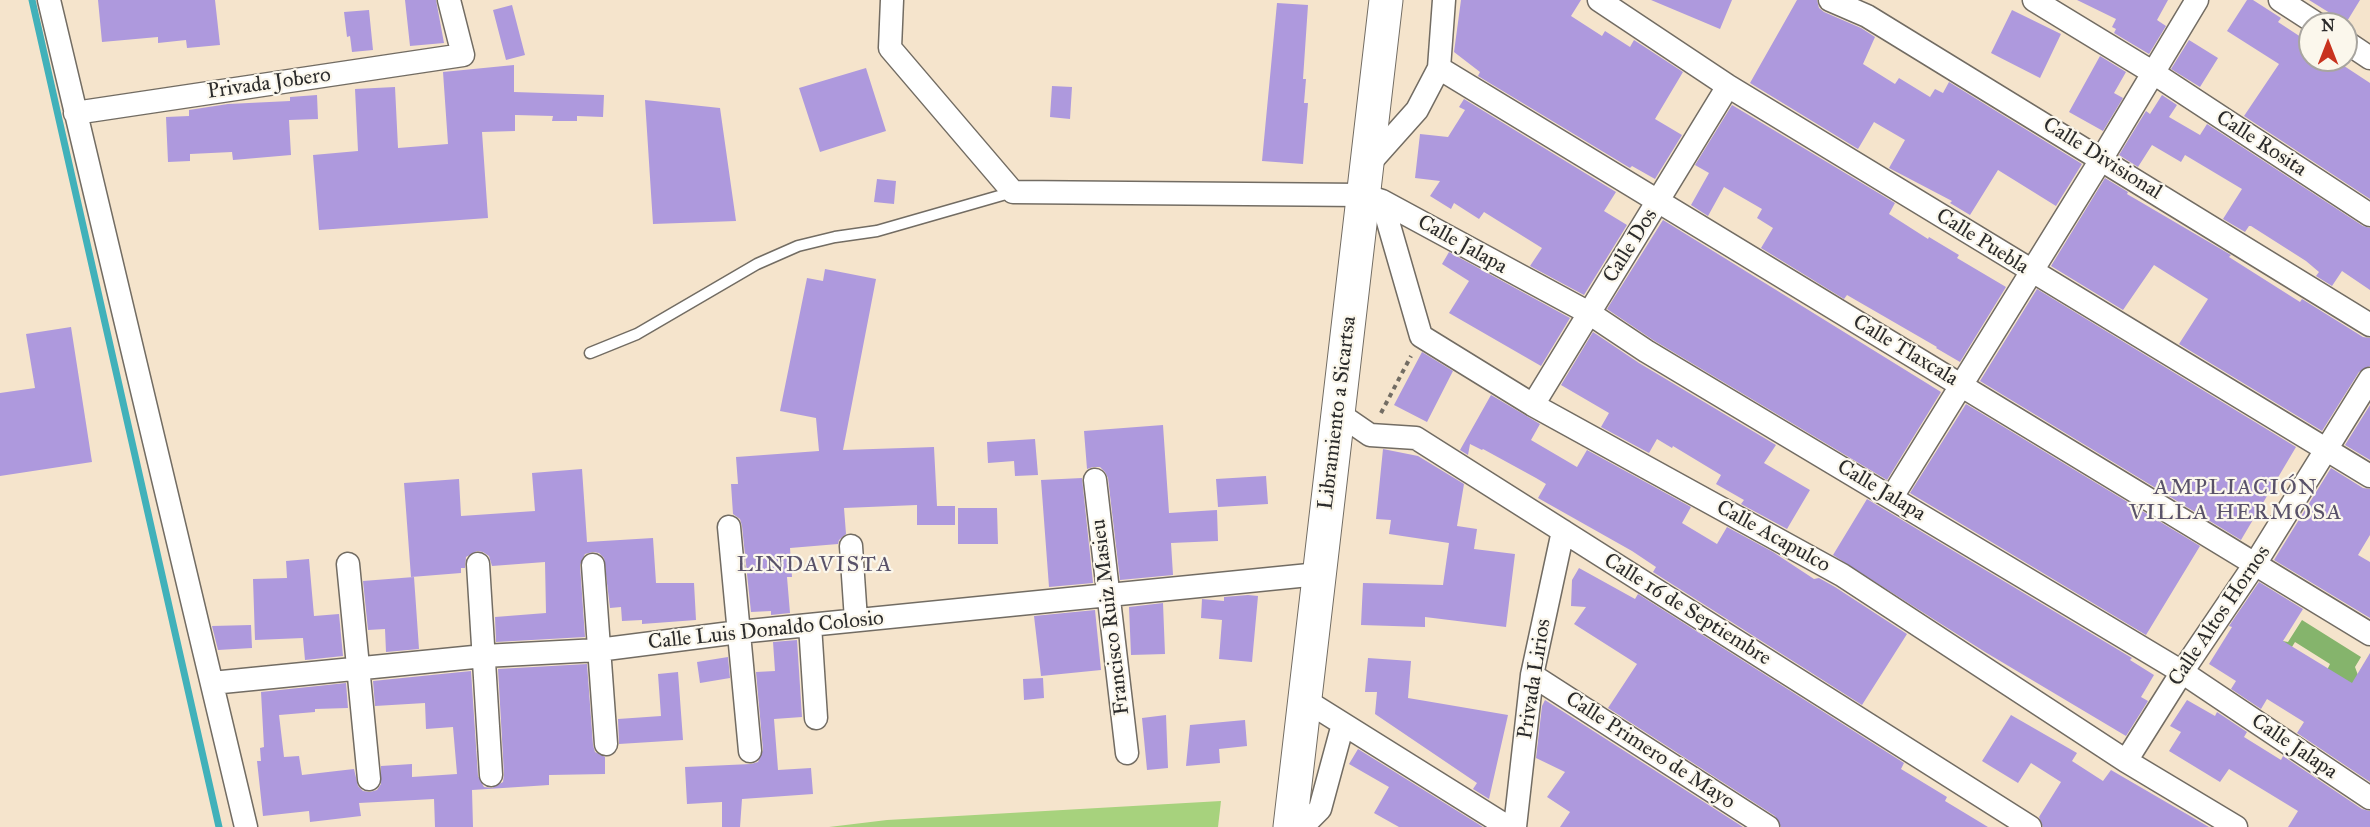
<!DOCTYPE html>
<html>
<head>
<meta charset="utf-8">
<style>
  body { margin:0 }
  #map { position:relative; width:2370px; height:827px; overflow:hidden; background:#f5e4cc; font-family:"IM FELL Great Primer",serif }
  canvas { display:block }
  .north { position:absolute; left:2298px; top:12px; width:60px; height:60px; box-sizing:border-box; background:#fbf7ec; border:2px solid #a8a59f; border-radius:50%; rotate:0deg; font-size:16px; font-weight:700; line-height:24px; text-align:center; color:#2b2b2b }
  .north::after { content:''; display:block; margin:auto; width:21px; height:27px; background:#c8321e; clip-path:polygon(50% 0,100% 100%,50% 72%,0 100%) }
</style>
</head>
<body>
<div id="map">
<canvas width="2370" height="827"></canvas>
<div class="north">N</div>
</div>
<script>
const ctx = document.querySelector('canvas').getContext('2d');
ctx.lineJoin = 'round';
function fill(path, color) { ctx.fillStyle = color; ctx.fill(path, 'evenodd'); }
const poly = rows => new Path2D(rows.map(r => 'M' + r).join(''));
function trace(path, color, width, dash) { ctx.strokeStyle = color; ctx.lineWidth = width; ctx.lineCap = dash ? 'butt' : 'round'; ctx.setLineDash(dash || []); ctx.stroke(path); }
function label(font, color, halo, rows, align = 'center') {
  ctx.font = font + ' "IM FELL Great Primer",serif'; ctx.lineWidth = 4.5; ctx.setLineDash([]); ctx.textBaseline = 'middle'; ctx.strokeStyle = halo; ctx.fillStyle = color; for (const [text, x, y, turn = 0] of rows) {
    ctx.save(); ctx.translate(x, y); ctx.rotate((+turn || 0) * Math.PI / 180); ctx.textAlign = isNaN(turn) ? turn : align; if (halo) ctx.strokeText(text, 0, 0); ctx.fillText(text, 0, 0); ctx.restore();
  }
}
fill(poly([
  [1221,801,1218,827,829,827,887,820]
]), '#a7d27d');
fill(poly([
  [2302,620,2361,657,2355,667,2359,678,2349,694,2323,678,2330,664,2295,642,2287,655,2277,640,2288,642]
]), '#85b46c');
trace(poly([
  [32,0,219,827]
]), '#41b1ba', 7);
fill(poly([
  [98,0,215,0,220,45,187,48,186,40,158,43,158,37,102,42],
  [405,0,436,0,444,43,410,46],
  [1461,0,1581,0,1571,16,1602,36,1605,31,1630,47,1634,40,1683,72,1655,119,1682,135,1655,179,1632,166,1630,168,1478,76,1480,72,1454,52],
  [1651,0,1732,0,1720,29],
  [1797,0,1817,0,1819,8,1824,12,1861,28,1875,37,1863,64,1895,84,1899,78,1930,97,1935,89,1943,93,1949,82,2082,164,2056,206,1998,170,1970,215,1950,203,1952,201,1889,168,1905,140,1874,122,1858,149,1750,83],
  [2077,0,2168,0,2157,20,2166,26,2149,54,2114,33,2116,29,2112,27,2116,19],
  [2247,0,2253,0,2281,18,2278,22,2310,43,2310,60,2335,60,2370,83,2370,199,2244,116,2279,64,2227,31],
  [2309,0,2360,0,2346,23],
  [1277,3,1308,5,1303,79,1306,79,1304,103,1308,103,1303,164,1262,161],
  [512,5,525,55,506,60,493,10],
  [369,10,373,50,352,52,350,36,347,37,344,12],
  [2012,10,2061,34,2040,78,1991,53],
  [2189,40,2218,58,2200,87,2171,69],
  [2100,56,2126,72,2114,93,2123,98,2103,131,2069,112],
  [514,65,514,92,604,95,603,117,577,116,577,121,552,121,553,116,515,115,515,131,482,132,488,218,319,230,313,155,358,151,355,89,395,87,398,148,448,144,443,72],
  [866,68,886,131,820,152,799,88],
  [1052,86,1072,87,1070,119,1050,117],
  [317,95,318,119,289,120,291,155,233,160,232,152,190,154,190,161,168,162,166,117,189,116,189,110,228,104,290,101,290,97],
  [2162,95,2177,105,2169,117,2200,135,2207,124,2363,226,2370,228,2370,290,2342,271,2332,286,2316,276,2319,272,2306,261,2251,226,2249,226,2245,232,2223,219,2242,189,2185,155,2181,162,2152,145,2138,167,2119,155,2146,111,2150,114],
  [1464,99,1616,192,1604,211,1627,225,1584,295,1530,266,1542,248,1484,212,1479,219,1454,203,1451,209,1430,196,1440,181,1415,178,1420,134,1448,137,1465,110,1459,107],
  [645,100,720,108,736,221,653,224],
  [1732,105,1895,203,1889,214,1928,239,1929,237,1959,255,1957,258,2006,287,1960,362,1936,348,1937,347,1847,295,1844,299,1761,248,1773,228,1757,218,1762,209,1724,187,1708,216,1691,205,1709,173,1695,165],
  [2105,178,2128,192,2127,194,2231,255,2229,257,2300,302,2302,299,2363,337,2370,338,2370,366,2359,372,2322,431,2179,344,2208,299,2154,265,2123,310,2051,266],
  [877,179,896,181,894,204,874,202],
  [1663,220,1941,392,1887,480,1653,340,1607,309],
  [1449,252,1570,318,1541,366,1449,313,1469,281,1442,264],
  [825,269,876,279,843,450,934,447,937,506,955,506,955,525,917,525,917,505,844,508,846,534,839,540,838,544,790,548,792,577,787,577,790,613,771,615,771,611,751,612,742,526,740,519,733,514,731,484,738,484,736,457,819,451,816,418,780,411,807,278,823,281],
  [2037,289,2296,447,2241,540,1980,381],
  [71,327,92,462,0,476,0,393,35,388,26,334],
  [1593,332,1639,363,1776,445,1764,463,1810,490,1787,529,1741,504,1744,500,1716,484,1721,475,1673,446,1672,448,1657,439,1649,453,1601,427,1609,413,1561,385],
  [1422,352,1453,371,1427,422,1394,405],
  [1491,395,1540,424,1531,440,1577,467,1587,450,1691,507,1682,523,1717,544,1727,527,1773,552,1814,579,1819,578,1835,587,1907,634,1862,705,1653,572,1656,567,1632,551,1538,498,1546,484,1536,478,1483,449,1482,450,1470,444,1468,455,1460,450],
  [1966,404,2200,546,2146,635,1910,493],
  [2370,405,2370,460,2345,445],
  [1163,425,1169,513,1217,510,1218,541,1171,543,1173,575,1120,580,1108,478,1105,472,1100,467,1093,467,1087,469,1084,431],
  [1035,439,1038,475,1015,476,1014,461,988,463,987,442],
  [1383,449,1418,456,1464,484,1457,526,1477,529,1474,549,1515,554,1506,627,1425,617,1425,627,1361,625,1363,583,1443,585,1449,543,1389,534,1391,520,1376,519],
  [2331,468,2363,488,2370,489,2370,535,2358,555,2370,562,2370,618,2274,560],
  [582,469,587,542,653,538,656,583,694,583,696,620,642,624,642,620,622,621,621,607,610,608,604,558,599,553,593,552,585,554,580,565,585,637,496,642,495,617,546,613,545,562,492,566,489,556,483,552,477,551,466,557,465,568,461,568,461,573,411,577,404,483,459,479,461,516,535,511,532,473],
  [1266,476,1268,504,1218,507,1216,479],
  [1082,478,1093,583,1049,587,1041,480],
  [1867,499,2132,658,2130,660,2154,675,2141,697,2148,701,2126,736,1985,652,1833,555],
  [958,508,997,508,998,544,958,544],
  [309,559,314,616,339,614,343,656,305,660,303,638,255,640,253,579,287,578,286,561],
  [1579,568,1635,599,1638,594,1904,763,1901,769,1947,797,1945,801,1988,827,1781,827,1775,816,1608,708,1637,664,1574,624,1586,607,1571,606,1572,580],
  [414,577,419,649,386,652,385,629,368,630,363,581],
  [2259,582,2303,609,2283,641,2352,683,2370,653,2370,782,2297,733,2304,722,2267,699,2261,709,2231,689,2236,681,2209,664,2232,627,2229,626],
  [1248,595,1258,596,1252,662,1219,659,1222,620,1201,618,1202,599,1224,601,1224,597],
  [1163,603,1165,654,1131,655,1129,607],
  [1095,610,1101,670,1041,676,1034,616],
  [251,625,252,648,218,650,212,626],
  [797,640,802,717,774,719,778,770,811,768,813,794,742,799,740,827,722,827,722,802,687,804,685,767,751,764,758,762,763,750,756,672,775,671,773,642],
  [728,657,730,678,700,683,697,662],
  [1368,658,1411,661,1408,698,1508,715,1489,799,1473,789,1477,783,1375,714,1377,692,1365,692],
  [587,664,593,745,595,752,605,757,605,774,549,775,549,785,472,790,473,827,435,827,434,799,359,803,361,816,310,822,309,811,263,816,257,761,261,761,260,748,264,747,261,692,346,683,348,708,315,709,315,712,279,715,284,757,299,756,302,775,354,769,358,786,363,791,370,792,377,790,381,784,381,766,412,764,412,777,457,774,453,727,426,729,425,703,375,706,373,681,471,671,478,776,484,787,492,788,503,782,504,774,498,669],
  [678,672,683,740,619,744,618,719,661,716,658,674],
  [1043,678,1044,698,1024,700,1023,679],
  [1545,700,1743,827,1560,827,1570,812,1547,797,1565,772,1536,758,1542,706],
  [2187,700,2215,716,2217,712,2247,732,2244,737,2281,760,2283,756,2362,809,2370,811,2370,827,2288,827,2298,811,2229,769,2220,782,2169,751,2181,732,2170,726],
  [1166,715,1168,768,1147,770,1142,718],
  [2011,715,2077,753,2072,761,2103,781,2111,770,2209,827,2043,827,2039,817,2061,782,2031,763,2018,783,1982,761],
  [1245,720,1247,746,1219,749,1220,763,1186,766,1190,725],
  [1358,749,1483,827,1399,827,1374,813,1389,787,1349,764]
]), '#ae99dd');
const lane = poly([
  [590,353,637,334,757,264,798,246,835,237,877,231,1013,192]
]);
const street = poly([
  [49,0,246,827],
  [892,0,890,48,1013,192,1363,195,1382,201,1589,313,1646,351,2182,672,2370,798],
  [1599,0,1728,86,2370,476],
  [1830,0,1867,16,2370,325],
  [2034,0,2152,72,2370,215],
  [2280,0,2317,24],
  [2346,42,2370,58],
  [1439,68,2370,634],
  [75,113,463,55,449,0],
  [1367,166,1417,110,1439,68,1444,0],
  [1382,201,1421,336,1533,405,1842,575,2126,761,2236,827],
  [1533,405,1728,86],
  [1338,413,1370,435,1416,438,2030,827],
  [1095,480,1127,753],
  [1892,497,2102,158,2197,0],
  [729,527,750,751],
  [851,546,856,620],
  [348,564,369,779],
  [478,564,491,775],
  [593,565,606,744],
  [810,625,816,718],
  [1532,675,1768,827],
  [212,683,484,656,598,650,739,632,1319,574],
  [1305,700,1508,827],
  [2126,761,2182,672,2255,564,2370,379],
  [1302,827,1320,809,1343,724],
  [1515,827,1532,675,1563,531]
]);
const primary = poly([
  [1290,827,1386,0]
]);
trace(lane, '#726c63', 13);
trace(street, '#726c63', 25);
trace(primary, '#726c63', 35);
trace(poly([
  [1381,413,1411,356]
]), '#726c63', 4, [4.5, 4.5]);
trace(lane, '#fff', 10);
trace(street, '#fff', 22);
trace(primary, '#fff', 33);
label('21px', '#2b2b2b', '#fbf7ec', [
  ["Privada Jobero",269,84,-8],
  ["Calle Rosita",2261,144,33],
  ["Calle Divisional",2102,159,32],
  ["Calle Puebla",1982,242,32],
  ["Calle Jalapa",1462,245,29],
  ["Calle Dos",1631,246,-58],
  ["Calle Tlaxcala",1905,351,31],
  ["Libramiento a Sicartsa",1338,413,-83],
  ["Calle Jalapa",1881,491,31],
  ["Calle Acapulco",1773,537,29],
  ["Calle 16 de Septiembre",1687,610,32],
  ["Calle Altos Hornos",2220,616,-56],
  ["Francisco Ruiz Masieu",1111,617,-97],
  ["Calle Luis Donaldo Colosio",766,631,-6],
  ["Privada Lirios",1535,679,-81],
  ["Calle Jalapa",2294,747,34],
  ["Calle Primero de Mayo",1650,751,33]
]);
ctx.letterSpacing = '1.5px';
label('22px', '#595269', '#fbf7ec', [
  ["AMPLIACIÓN",2236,489],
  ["VILLA HERMOSA",2236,514],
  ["LINDAVISTA",815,566]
]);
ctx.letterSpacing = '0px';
</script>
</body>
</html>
